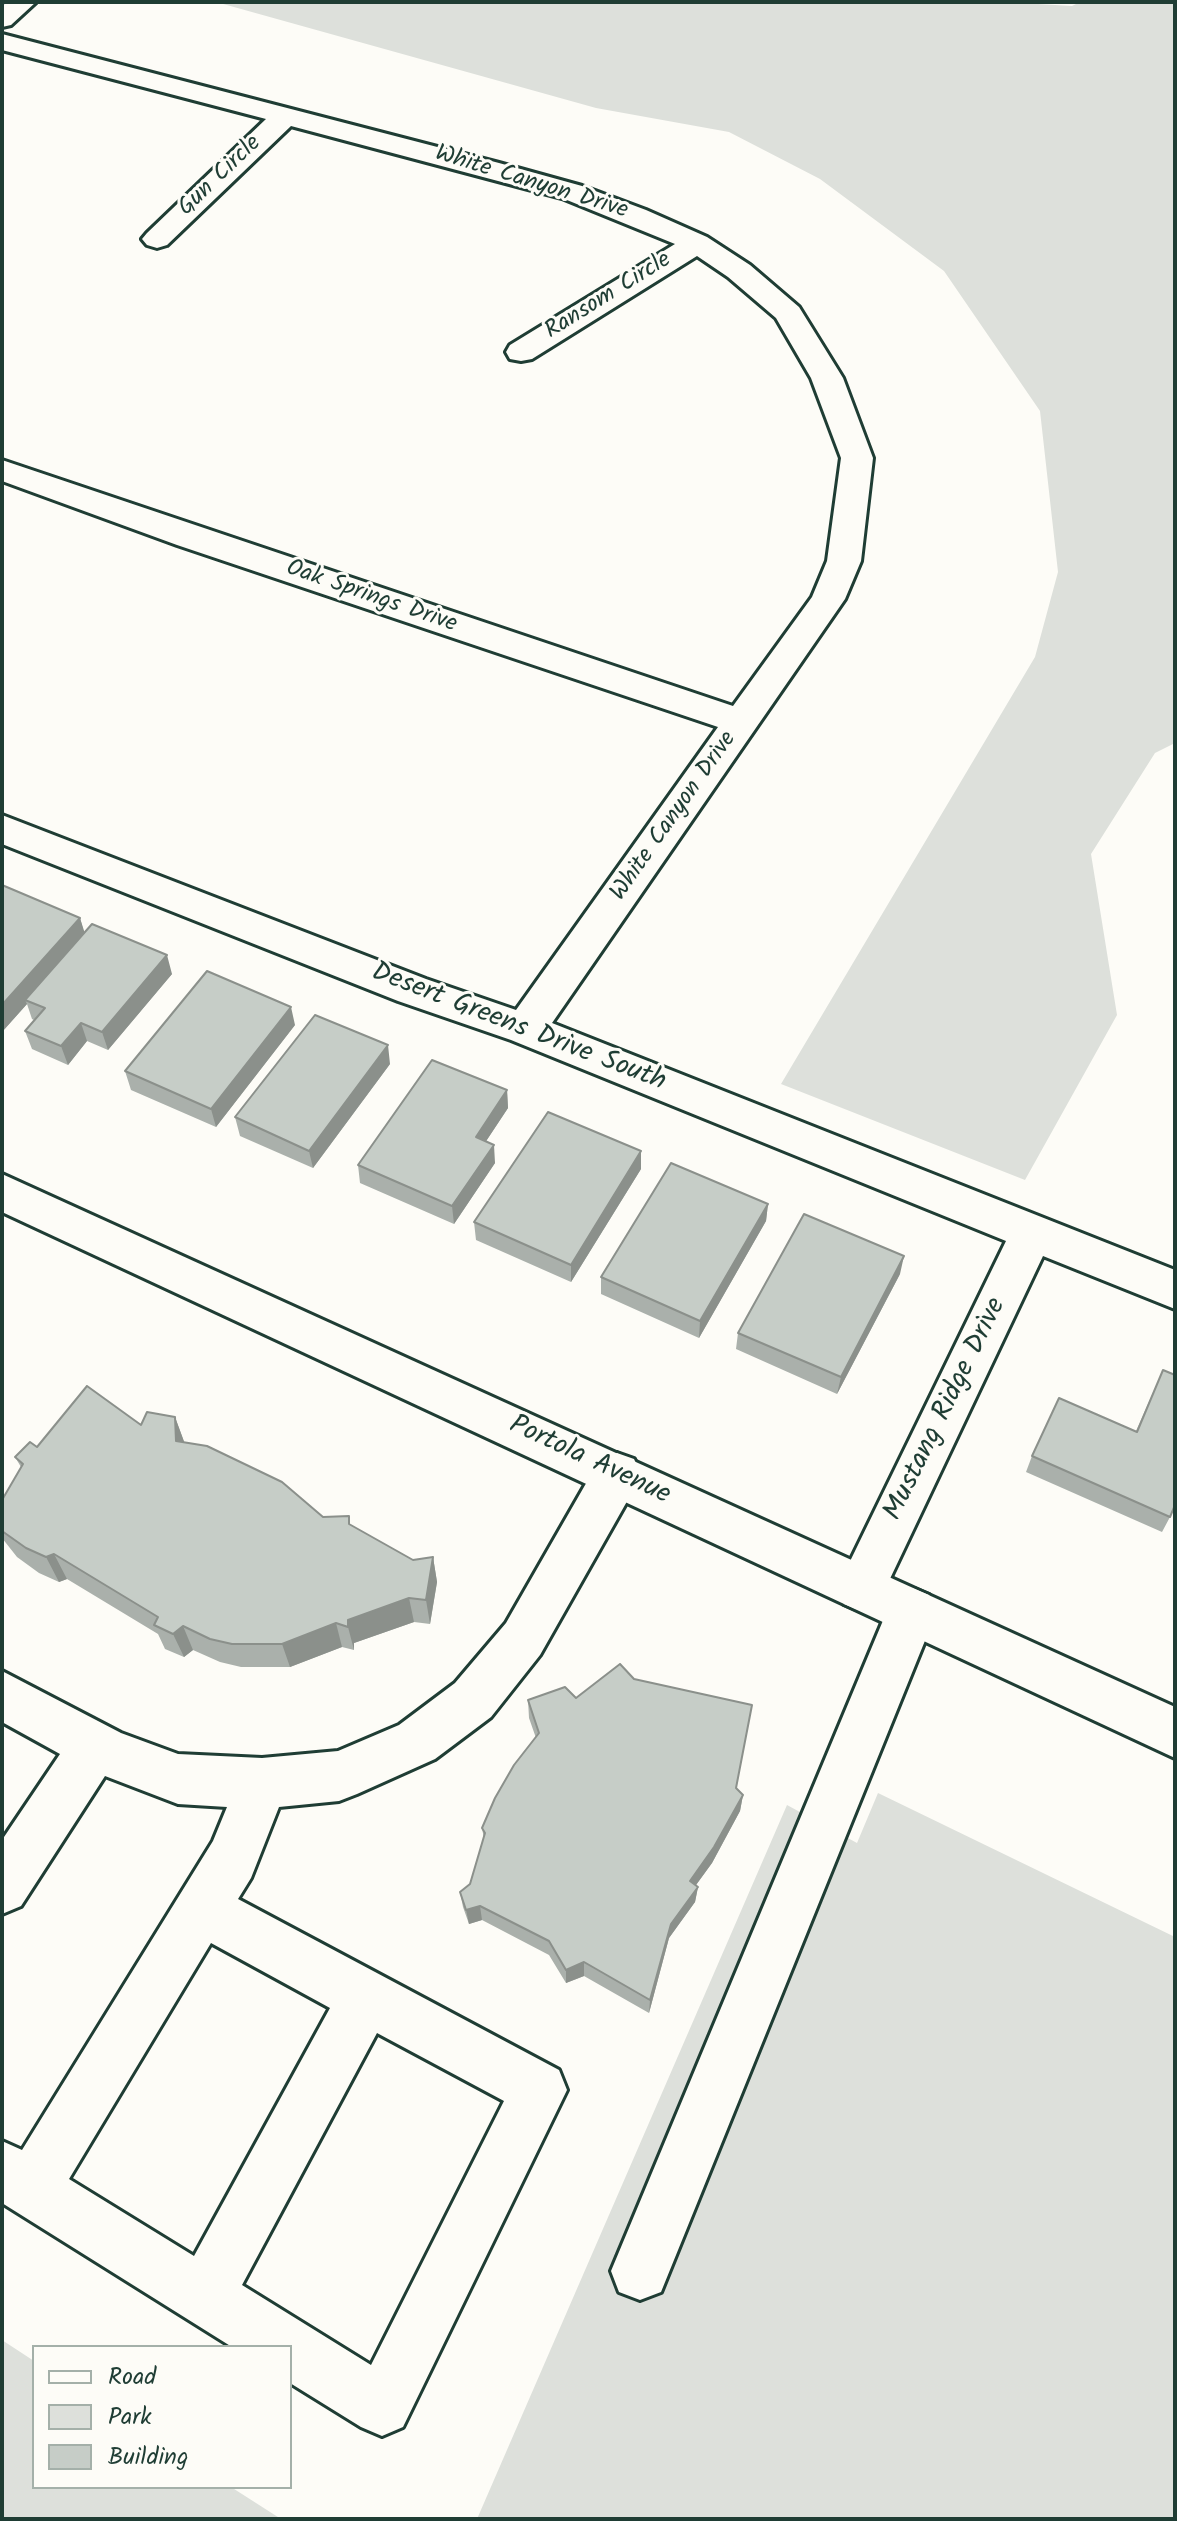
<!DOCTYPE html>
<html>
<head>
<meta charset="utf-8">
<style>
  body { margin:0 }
  #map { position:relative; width:1177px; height:2521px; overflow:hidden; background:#fdfcf7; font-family:Kalam,sans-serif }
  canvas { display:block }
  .frame { position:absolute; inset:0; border:4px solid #1f3d34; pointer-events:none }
  .legend { position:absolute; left:32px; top:2345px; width:260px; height:144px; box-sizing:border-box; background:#fdfcf7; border:2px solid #a4b0a9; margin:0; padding:10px 14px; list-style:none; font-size:24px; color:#1f3d34 }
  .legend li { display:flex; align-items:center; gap:16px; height:40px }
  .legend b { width:40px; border:2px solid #a4b0a9 }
</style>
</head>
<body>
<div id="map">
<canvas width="1177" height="2521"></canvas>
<div class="frame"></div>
<ul class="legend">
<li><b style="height:10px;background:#fdfcf7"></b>Road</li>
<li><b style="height:22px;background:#dde0db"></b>Park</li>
<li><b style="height:22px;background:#c6cdc7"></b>Building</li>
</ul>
</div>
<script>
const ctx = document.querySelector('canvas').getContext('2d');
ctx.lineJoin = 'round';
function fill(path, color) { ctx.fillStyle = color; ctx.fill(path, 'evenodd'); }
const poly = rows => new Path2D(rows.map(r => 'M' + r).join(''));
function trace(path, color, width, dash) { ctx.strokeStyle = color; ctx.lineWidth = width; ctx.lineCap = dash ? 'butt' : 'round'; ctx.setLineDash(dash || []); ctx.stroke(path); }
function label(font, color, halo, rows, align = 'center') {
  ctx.font = font + ' Kalam,sans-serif'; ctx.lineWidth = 6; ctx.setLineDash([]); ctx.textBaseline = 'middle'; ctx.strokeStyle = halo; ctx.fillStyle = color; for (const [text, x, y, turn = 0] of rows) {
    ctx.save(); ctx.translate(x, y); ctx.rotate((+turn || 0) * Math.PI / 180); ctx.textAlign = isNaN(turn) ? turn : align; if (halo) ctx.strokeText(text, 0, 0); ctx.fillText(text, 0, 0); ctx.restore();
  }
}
fill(poly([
  [216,2,1004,2,1072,6,1080,2,1175,2,1175,743,1155,753,1091,854,1117,1015,1025,1180,781,1084,1035,657,1058,572,1040,411,944,271,820,179,729,132,596,108],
  [878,1793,1175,1937,1175,2519,477,2519,787,1805,857,1843],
  [2,2340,34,2361,34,2487,231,2487,281,2519,2,2519]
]), '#dde0db');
const minor = poly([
  [7,2,36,2,11,25,2,27,2,6,7,2],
  [2,34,499,163,582,186,646,210,707,237,750,265,799,307,843,378,873,458,861,561,845,599,552,1023,1175,1270,1175,1309,1043,1256,878,1604,861,1611,844,1604,837,1588,1006,1241,511,1040,398,1001,2,844,2,815,426,979,516,1010,718,727,177,545,2,481,2,460,733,706,812,597,827,561,841,458,811,378,776,318,728,277,697,256,532,359,521,361,510,359,506,352,510,345,675,244,562,198,291,126,167,245,157,248,147,245,142,239,147,233,266,119,2,50,2,34],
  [617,1453,634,1459,641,1474,634,1489,540,1655,491,1717,435,1759,357,1794,339,1801,279,1807,251,1878,238,1899,559,2070,567,2090,403,2427,382,2436,361,2427,290,2383,290,2347,232,2347,2,2203,2,2141,22,2150,213,1841,227,1807,178,1804,105,1776,21,1906,2,1914,2,1840,60,1754,2,1722,2,1671,121,1733,178,1754,262,1758,338,1751,399,1725,455,1683,506,1623,600,1459,617,1453],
  [211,1943,330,2008,194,2256,69,2179,211,1943],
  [377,2033,504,2101,371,2365,242,2285,377,2033],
  [912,1588,929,1595,937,1611,661,2292,640,2300,619,2292,611,2271,887,1611,895,1595,912,1588]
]);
const major = poly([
  [2,1174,1175,1707,1175,1758,2,1212,2,1174]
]);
trace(minor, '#1f3d34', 6);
trace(major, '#1f3d34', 6);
fill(minor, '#fdfcf7');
fill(major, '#fdfcf7');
fill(poly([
  [80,918,84,933,172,974,108,1050,87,1041,68,1065,32,1049,25,1031,34,1020,32,1019,27,1004,2,1032],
  [295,1025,216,1127,131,1090,125,1071],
  [390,1064,313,1168,240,1136,235,1117],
  [507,1090,508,1108,486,1141,495,1163,454,1224,360,1183,358,1165],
  [641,1169,571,1282,476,1240,474,1222],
  [768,1204,766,1221,699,1338,601,1294,601,1277],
  [900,1274,837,1394,736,1349,738,1333],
  [1163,1370,1170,1517,1162,1532,1026,1472,1032,1456,1136,1431],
  [175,1417,184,1442,323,1517,351,1525,413,1560,433,1557,437,1582,430,1624,414,1622,354,1643,354,1650,342,1647,290,1667,241,1667,220,1662,193,1650,184,1657,165,1649,158,1634,67,1579,59,1582,39,1573,17,1557,2,1538,2,1500,21,1467,15,1457,141,1425],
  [576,1698,736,1788,743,1795,740,1811,712,1863,696,1885,698,1887,695,1902,669,1938,649,2013,584,1976,566,1983,549,1955,482,1920,469,1924,463,1907,460,1892,470,1884,484,1839,482,1828,536,1738,529,1718,528,1700]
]), '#aab0ab');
fill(poly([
  [80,918,86,937,25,1000,27,1004,2,1032,2,1005],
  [167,955,172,974,108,1050,102,1032],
  [291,1007,295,1025,216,1127,211,1109],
  [81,1023,87,1041,68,1065,61,1046],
  [388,1045,390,1064,313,1168,309,1151],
  [507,1090,508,1108,477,1155,476,1137],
  [494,1145,495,1163,454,1224,452,1206],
  [641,1151,641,1169,571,1282,571,1265],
  [768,1204,766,1221,699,1338,700,1321],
  [904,1256,900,1274,837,1394,841,1377],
  [175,1417,185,1444,176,1441],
  [54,1554,67,1579,59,1582,46,1557],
  [433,1557,437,1582,430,1624,426,1600],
  [409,1598,414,1622,354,1643,354,1650,348,1627,348,1620],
  [336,1623,342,1647,290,1667,282,1644],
  [183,1626,193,1650,184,1657,173,1634],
  [743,1795,740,1811,712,1863,688,1896,690,1881],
  [698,1887,695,1902,669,1938,649,2013,650,2000,671,1924],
  [480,1906,482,1920,469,1924,466,1910],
  [584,1962,584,1976,566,1983,566,1970]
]), '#8b908b');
const building = poly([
  [2,885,80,918,2,1005,2,885],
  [92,924,167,955,102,1032,81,1023,61,1046,25,1031,45,1008,25,1000,92,924],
  [207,971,291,1007,211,1109,125,1071,207,971],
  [315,1015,388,1045,309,1151,235,1117,315,1015],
  [432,1060,507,1090,476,1137,494,1145,452,1206,358,1165,432,1060],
  [548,1112,641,1151,571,1265,474,1222,548,1112],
  [671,1163,768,1204,700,1321,601,1277,671,1163],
  [804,1214,904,1256,841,1377,738,1333,804,1214],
  [1163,1370,1175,1375,1175,1505,1170,1517,1032,1456,1059,1398,1137,1432,1163,1370],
  [87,1386,141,1425,147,1412,175,1417,176,1441,207,1446,282,1482,323,1517,349,1516,349,1524,413,1560,433,1557,426,1600,409,1598,348,1620,348,1627,336,1623,282,1644,232,1644,210,1639,183,1626,173,1634,154,1625,158,1617,54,1554,46,1557,26,1548,2,1531,2,1500,23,1464,15,1457,30,1442,37,1447,87,1386],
  [620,1664,634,1679,752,1705,736,1788,743,1795,714,1847,690,1881,698,1887,671,1924,650,2000,584,1962,566,1970,549,1941,480,1906,466,1910,460,1892,470,1884,485,1833,482,1828,495,1798,514,1765,539,1733,528,1700,565,1687,576,1698,620,1664]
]);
fill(building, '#c6cdc7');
trace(building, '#8b908b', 2);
label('24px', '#1f3d34', '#fdfcf7', [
  ["Gun Circle",221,177,-44],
  ["White Canyon Drive",531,184,17],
  ["Ransom Circle",609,297,-32],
  ["Oak Springs Drive",371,598,19],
  ["White Canyon Drive",675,817,-55]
]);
label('28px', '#1f3d34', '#fdfcf7', [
  ["Desert Greens Drive South",518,1029,21],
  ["Mustang Ridge Drive",947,1410,-64],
  ["Portola Avenue",589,1462,25]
]);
</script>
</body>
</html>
